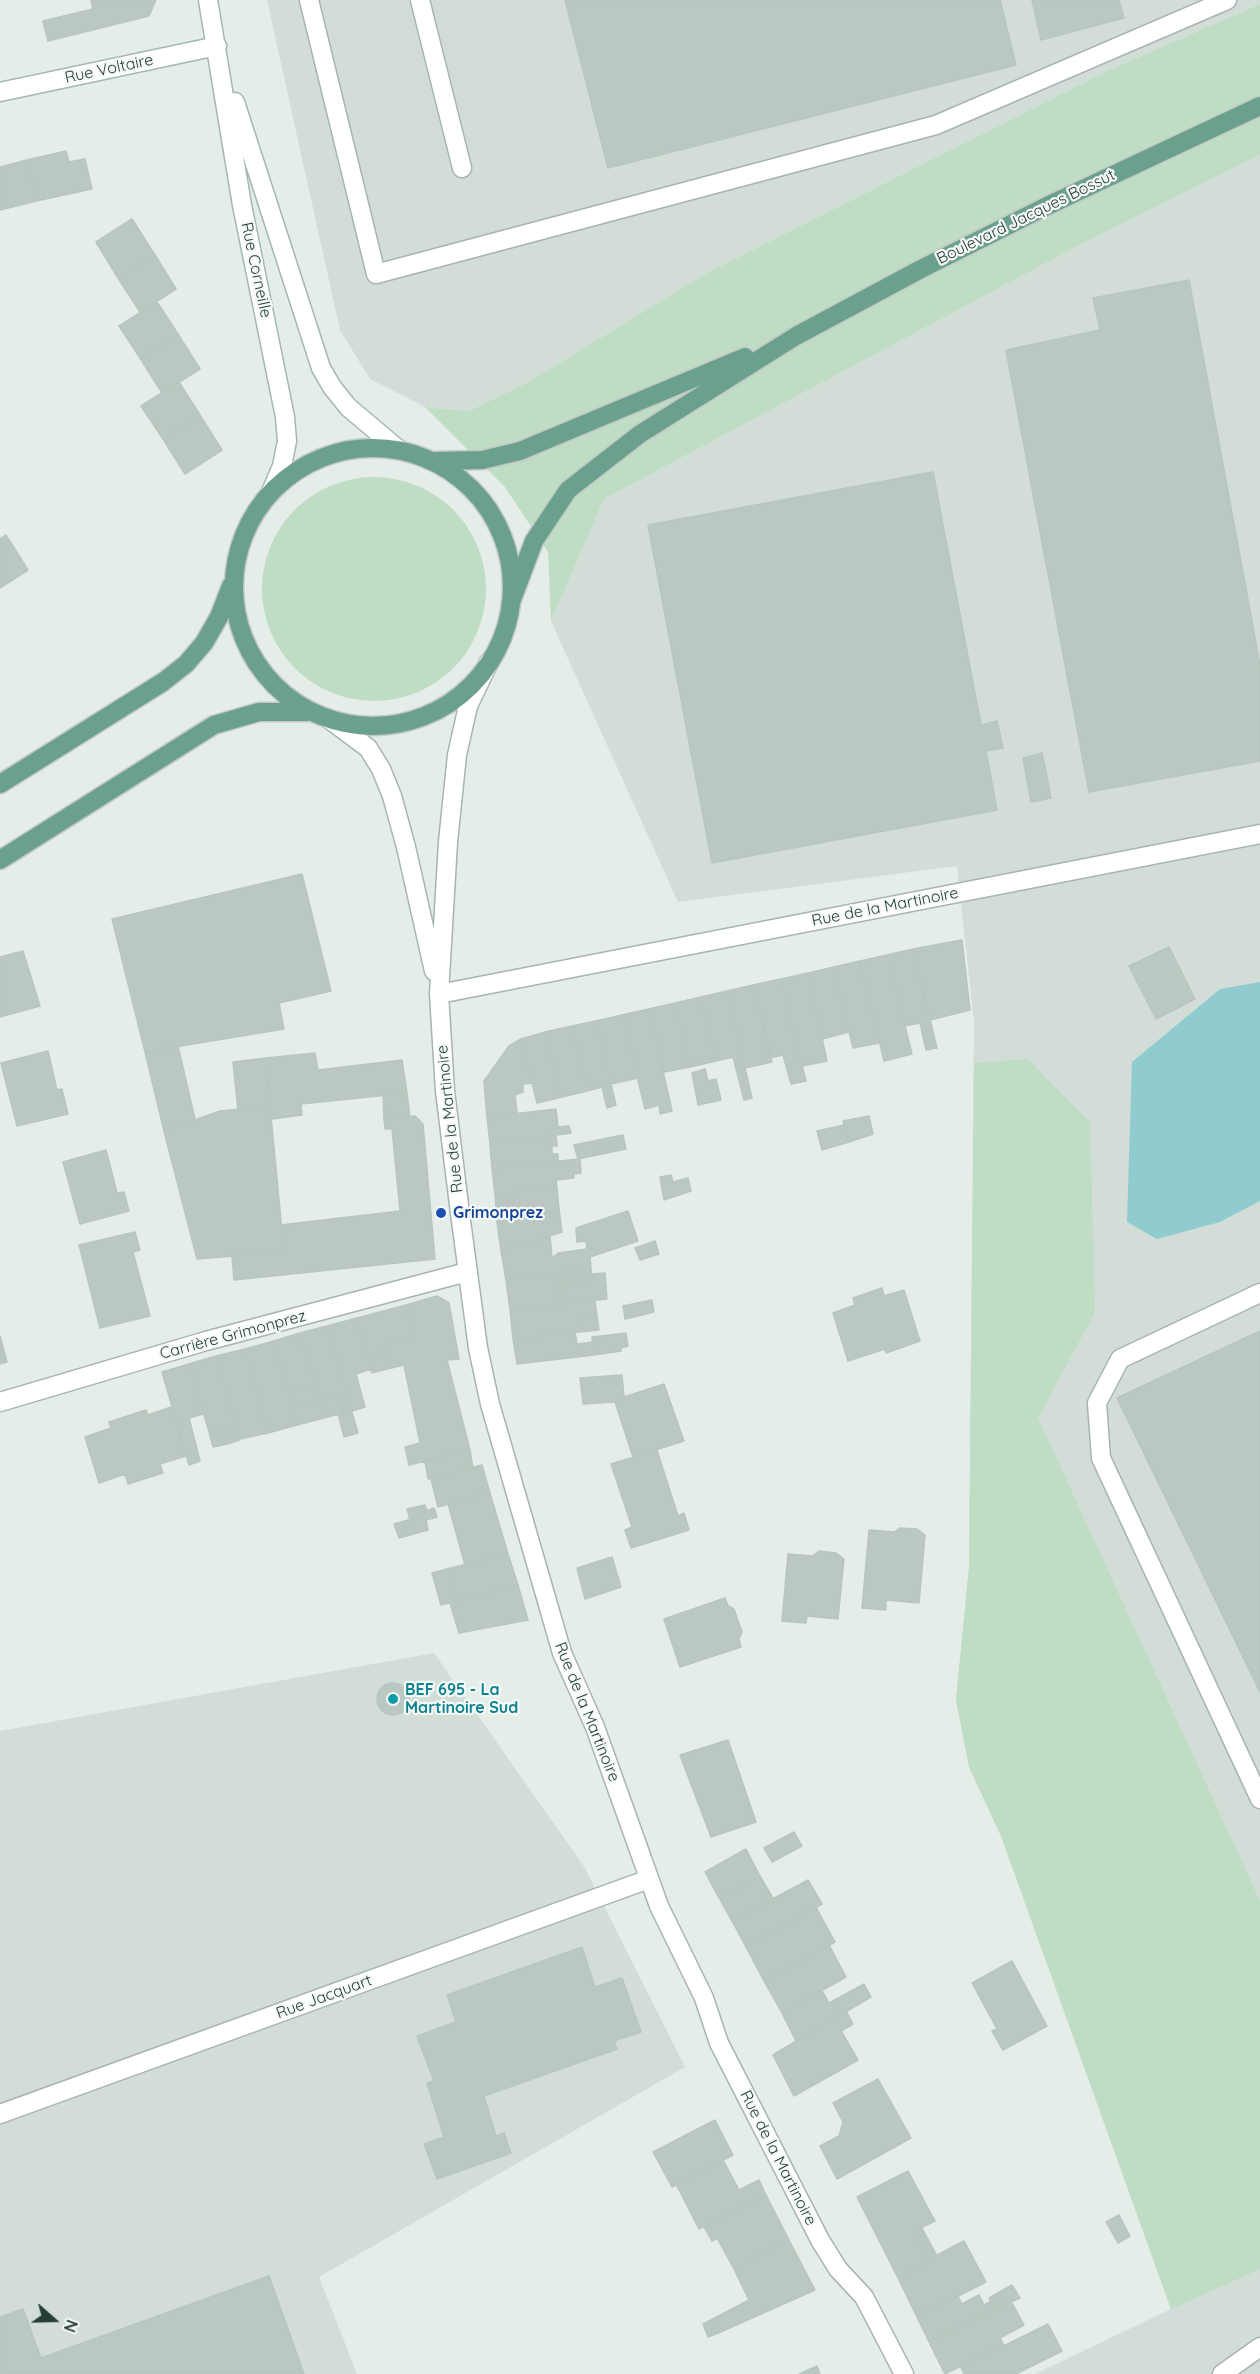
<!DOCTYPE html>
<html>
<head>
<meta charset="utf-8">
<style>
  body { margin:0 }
  #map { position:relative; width:1260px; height:2374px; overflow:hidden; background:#e4ede8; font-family:Quicksand,sans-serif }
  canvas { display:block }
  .north { position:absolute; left:24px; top:2290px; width:60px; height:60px; -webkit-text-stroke:4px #f5f9f7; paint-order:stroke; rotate:110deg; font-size:16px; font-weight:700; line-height:24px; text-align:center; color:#243e35 }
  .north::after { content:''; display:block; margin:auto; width:21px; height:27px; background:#243e35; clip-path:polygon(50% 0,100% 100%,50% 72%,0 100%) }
</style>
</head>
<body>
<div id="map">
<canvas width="1260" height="2374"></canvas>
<div class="north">N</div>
</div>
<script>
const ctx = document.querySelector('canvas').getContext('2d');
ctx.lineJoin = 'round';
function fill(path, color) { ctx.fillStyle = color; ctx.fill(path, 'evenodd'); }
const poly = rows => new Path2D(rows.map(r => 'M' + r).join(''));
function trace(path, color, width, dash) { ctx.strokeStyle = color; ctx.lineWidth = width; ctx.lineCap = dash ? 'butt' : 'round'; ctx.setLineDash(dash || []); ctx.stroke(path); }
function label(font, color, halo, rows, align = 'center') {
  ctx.font = font + ' Quicksand,sans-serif'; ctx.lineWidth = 4.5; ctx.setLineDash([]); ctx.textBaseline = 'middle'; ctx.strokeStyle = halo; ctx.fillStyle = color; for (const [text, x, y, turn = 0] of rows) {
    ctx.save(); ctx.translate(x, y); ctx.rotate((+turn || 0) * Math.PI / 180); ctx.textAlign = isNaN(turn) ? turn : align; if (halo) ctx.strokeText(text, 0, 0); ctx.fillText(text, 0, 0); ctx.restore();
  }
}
fill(poly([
  [267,0,1260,0,1260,4,1109,70,705,274,530,381,469,411,425,407,370,379,340,330],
  [1260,155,1260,2374,1035,2374,1171,2309,1001,1836,969,1767,956,1700,969,1567,974,1022,957,866,678,902,551,621,604,499,1076,247],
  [434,1653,585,1868,685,2067,319,2277,357,2374,0,2374,0,1731]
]), '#d2ddd7');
fill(poly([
  [1260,4,1260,155,1076,247,604,499,551,621,548,552,505,487,425,407,469,411,530,381,705,274,1109,70],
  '262 589a112 112 0 1 1 224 0a112 112 0 1 1-224 0Z',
  [1028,1059,1090,1122,1095,1312,1038,1418,1260,1901,1260,2269,1171,2309,1001,1836,969,1767,956,1700,969,1567,974,1063]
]), '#beddc4');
fill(poly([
  [1260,982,1260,1201,1220,1222,1157,1239,1127,1222,1132,1062,1220,989]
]), '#8fcbcf');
const building = poly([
  [91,0,156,0,149,16,48,41,43,21,93,9,91,0],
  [565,0,1000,0,1016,65,608,168,565,0],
  [1032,0,1119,0,1124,18,1041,40,1032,0],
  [66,151,69,162,85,159,92,189,36,201,27,160,66,151],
  [27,160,36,201,0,210,0,167,27,160],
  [132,219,155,255,118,278,96,242,132,219],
  [155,255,176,289,140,312,118,278,155,255],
  [1189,280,1260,665,1260,761,1089,792,1006,350,1100,330,1093,298,1189,280],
  [157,302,178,334,140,358,119,326,157,302],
  [178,334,200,369,162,393,140,358,178,334],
  [179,382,200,415,163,439,141,406,179,382],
  [200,415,222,450,185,474,163,439,200,415],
  [933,472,981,725,997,721,1003,748,986,751,997,810,712,863,648,525,933,472],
  [6,535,28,570,0,588,0,539,6,535],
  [1042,753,1051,798,1031,802,1023,758,1042,753],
  [302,874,331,991,279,1003,284,1029,145,1052,112,919,302,874],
  [962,940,970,1010,930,1020,913,949,962,940],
  [1169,947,1195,999,1156,1019,1129,966,1169,947],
  [913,949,937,1048,926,1050,920,1023,905,1026,887,955,913,949],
  [23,951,40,1006,0,1017,0,957,23,951],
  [887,955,912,1054,884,1061,860,961,887,955],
  [860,961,880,1043,853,1048,834,967,860,961],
  [834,967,849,1032,822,1039,808,973,834,967],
  [808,973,827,1061,802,1066,781,979,808,973],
  [781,979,806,1081,791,1084,783,1055,770,1058,753,985,781,979],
  [753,985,772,1062,745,1068,727,991,753,985],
  [727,991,752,1098,744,1100,733,1057,716,1061,701,997,727,991],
  [701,997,716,1061,690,1067,675,1003,701,997],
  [675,1003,690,1067,664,1072,649,1009,675,1003],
  [649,1009,672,1111,660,1114,659,1105,645,1109,622,1015,649,1009],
  [622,1015,638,1078,611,1084,596,1021,622,1015],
  [596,1021,616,1105,607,1108,602,1087,587,1091,572,1026,596,1021],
  [572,1026,587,1091,562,1097,545,1032,572,1026],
  [545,1032,562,1097,537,1103,521,1039,545,1032],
  [521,1039,532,1083,523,1084,523,1092,515,1095,517,1113,487,1117,484,1081,509,1046,521,1039],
  [178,1046,195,1119,164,1131,145,1052,178,1046],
  [48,1051,57,1090,62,1089,68,1114,17,1126,1,1063,48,1051],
  [315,1053,318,1070,402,1060,407,1093,301,1104,302,1115,272,1119,266,1058,315,1053],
  [266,1058,270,1106,238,1110,233,1062,266,1058],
  [705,1069,708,1081,716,1079,721,1100,698,1105,692,1073,705,1069],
  [407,1093,410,1117,384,1119,383,1095,407,1093],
  [270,1106,284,1252,197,1259,164,1131,220,1111,270,1106],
  [556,1109,558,1127,569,1126,571,1133,490,1144,487,1117,556,1109],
  [415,1116,423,1124,435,1259,234,1280,232,1256,284,1252,281,1225,400,1211,392,1129,385,1129,384,1119,415,1116],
  [869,1116,873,1134,849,1142,843,1121,869,1116],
  [844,1125,849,1142,822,1150,817,1131,844,1125],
  [556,1135,557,1146,552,1146,552,1154,558,1154,558,1161,492,1169,490,1144,556,1135],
  [623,1135,626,1149,602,1154,598,1140,623,1135],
  [598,1140,602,1154,578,1159,574,1145,598,1140],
  [106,1150,117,1193,124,1192,129,1211,80,1224,63,1162,106,1150],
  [578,1159,580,1159,581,1173,574,1174,574,1178,556,1180,557,1188,495,1194,492,1169,578,1159],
  [671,1175,673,1182,688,1178,691,1191,664,1200,660,1177,671,1175],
  [557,1188,559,1209,497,1222,495,1194,557,1188],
  [559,1209,562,1232,501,1251,497,1222,559,1209],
  [628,1211,638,1241,590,1257,591,1269,506,1280,501,1251,550,1236,552,1258,558,1253,587,1249,586,1241,577,1242,576,1228,628,1211],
  [135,1232,140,1250,133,1252,150,1316,100,1328,79,1245,135,1232],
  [655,1241,659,1254,640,1260,635,1248,655,1241],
  [591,1269,592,1280,571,1280,557,1292,555,1273,591,1269],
  [555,1273,557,1292,571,1280,592,1280,592,1274,605,1273,607,1299,510,1310,506,1280,555,1273],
  [882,1288,884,1296,904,1290,920,1341,886,1353,885,1349,848,1361,833,1313,855,1305,853,1298,882,1288],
  [437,1296,449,1303,459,1359,447,1360,470,1450,409,1465,405,1447,420,1443,404,1365,387,1369,381,1346,413,1338,406,1305,437,1296],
  [595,1300,597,1316,578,1318,579,1332,513,1339,510,1310,595,1300],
  [652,1300,654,1312,625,1319,623,1306,652,1300],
  [406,1305,413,1338,381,1346,387,1369,372,1373,357,1318,406,1305],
  [597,1316,599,1330,579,1332,578,1318,597,1316],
  [357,1318,371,1369,356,1374,365,1407,352,1411,327,1326,357,1318],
  [327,1326,358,1433,344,1437,338,1414,343,1413,338,1396,319,1401,300,1333,327,1326],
  [1260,1331,1260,1692,1117,1398,1260,1331],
  [575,1332,577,1344,593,1342,594,1355,517,1364,513,1339,575,1332],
  [300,1333,315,1385,288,1392,274,1341,300,1333],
  [626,1333,628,1346,621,1348,621,1351,594,1355,592,1337,626,1333],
  [0,1336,7,1362,0,1364,0,1336],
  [274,1341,297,1425,268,1433,245,1349,274,1341],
  [245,1349,268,1433,235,1440,231,1426,236,1424,216,1356,245,1349],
  [216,1356,236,1424,231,1426,235,1440,240,1440,227,1444,222,1429,209,1432,189,1364,216,1356],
  [189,1364,203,1414,189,1418,200,1461,189,1465,162,1372,189,1364],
  [622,1375,624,1397,664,1384,684,1441,633,1457,615,1402,583,1404,580,1378,622,1375],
  [315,1385,319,1401,293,1408,288,1392,315,1385],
  [338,1396,343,1413,324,1418,319,1401,338,1396],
  [319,1401,324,1418,297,1425,293,1408,319,1401],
  [171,1407,186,1456,160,1464,163,1473,128,1484,125,1474,99,1483,85,1437,111,1428,109,1422,146,1410,148,1415,171,1407],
  [222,1429,227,1444,213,1447,209,1432,222,1429],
  [470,1450,473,1468,428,1479,425,1461,470,1450],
  [657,1450,678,1516,684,1513,689,1530,631,1548,625,1530,632,1527,611,1464,657,1450],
  [482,1465,490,1493,438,1507,431,1479,482,1465],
  [490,1493,508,1554,465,1565,448,1504,490,1493],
  [425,1505,427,1511,422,1516,410,1520,407,1509,425,1505],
  [434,1508,437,1517,426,1520,428,1530,399,1538,394,1524,422,1516,422,1513,434,1508],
  [900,1528,917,1529,925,1535,919,1603,886,1600,886,1610,862,1608,869,1530,894,1532,900,1528],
  [819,1551,836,1553,844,1559,838,1619,807,1616,806,1623,782,1621,788,1554,813,1556,819,1551],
  [508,1554,518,1585,457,1601,447,1569,508,1554],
  [612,1557,621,1587,585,1599,577,1568,612,1557],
  [447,1569,457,1601,441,1605,432,1573,447,1569],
  [518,1585,528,1620,459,1633,450,1603,518,1585],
  [725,1598,728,1606,734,1609,742,1632,739,1639,741,1647,680,1667,664,1619,725,1598],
  '377 1699a16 16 0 1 1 32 0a16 16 0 1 1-32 0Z',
  [728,1740,756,1822,711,1837,680,1755,728,1740],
  [794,1832,802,1846,772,1862,764,1848,794,1832],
  [746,1849,760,1876,719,1898,705,1872,746,1849],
  [760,1876,774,1900,732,1921,719,1898,760,1876],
  [808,1880,822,1904,746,1947,732,1921,808,1880],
  [816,1907,835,1942,764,1981,746,1947,816,1907],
  [829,1945,846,1977,782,2013,764,1981,829,1945],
  [582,1947,595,1987,622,1978,641,2032,614,2041,617,2049,484,2096,496,2136,504,2133,511,2153,437,2179,424,2144,444,2137,427,2083,434,2081,417,2036,456,2022,447,1995,582,1947],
  [1012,1961,1047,2026,1003,2050,992,2031,997,2029,972,1983,1012,1961],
  [864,1984,871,1997,796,2041,782,2013,822,1991,829,2003,864,1984],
  [846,2011,853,2024,841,2031,858,2060,794,2096,773,2055,846,2011],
  [878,2079,911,2138,837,2179,820,2146,839,2136,843,2122,833,2103,878,2079],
  [715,2120,733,2155,672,2187,653,2152,715,2120],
  [723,2160,739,2190,759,2180,766,2195,699,2229,676,2184,723,2160],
  [908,2171,935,2221,914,2231,930,2260,897,2276,857,2197,908,2171],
  [766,2195,789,2240,734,2269,717,2238,712,2241,704,2227,766,2195],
  [1119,2215,1130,2236,1118,2243,1106,2222,1119,2215],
  [922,2228,937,2256,930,2260,914,2231,922,2228],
  [789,2240,815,2290,716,2334,711,2320,749,2300,734,2269,789,2240],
  [964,2241,986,2282,917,2317,897,2276,964,2241],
  [269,2276,304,2374,0,2374,0,2317,23,2309,41,2358,269,2276],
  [1012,2285,1020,2298,995,2309,989,2298,1012,2285],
  [979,2295,984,2305,991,2301,995,2309,929,2342,917,2317,958,2296,962,2304,979,2295],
  [1011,2301,1024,2325,1000,2338,1004,2345,945,2374,929,2342,1011,2301],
  [711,2320,716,2334,708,2337,703,2324,711,2320],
  [1048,2324,1062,2351,1016,2374,964,2374,961,2367,1048,2324],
  [817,2366,820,2374,799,2374,817,2366]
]);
fill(building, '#bac8c1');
trace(building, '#b7c6be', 1.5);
const lane = poly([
  [309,0,376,274,936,125,1227,0],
  [420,0,462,168],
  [1260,1293,1120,1359,1097,1403,1101,1458,1260,1799],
  [1222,2374,1260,2347]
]);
const street = poly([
  [489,662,468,706,457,755,448,842,439,994,445,1091,460,1213,478,1348,490,1404,562,1653,595,1727,659,1906,704,1998,719,2043,820,2240,838,2269,864,2297,904,2374],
  [329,719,368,748,381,769,392,796,406,847,434,971],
  [439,994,1260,834],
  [0,1402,206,1341,467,1272],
  [0,2114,649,1879]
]);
const secondary = poly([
  [208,0,242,205,285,417,287,441,282,466,271,492],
  [0,92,217,46],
  [235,102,321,368,332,387,348,407,399,450]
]);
const primary = poly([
  '234 587a139 139 0 1 1 278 0a139 139 0 1 1-278 0Z',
  [435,461,482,460,520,451,745,357],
  [511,602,534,541,568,490,640,434,796,336,921,269,1047,206,1260,106],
  [0,784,163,682,186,664,204,643,219,617,231,586],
  [0,860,214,725,259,712,308,712]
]);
trace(lane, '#a7b5af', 21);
trace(street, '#a7b5af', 21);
trace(secondary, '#a3b8af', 21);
trace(primary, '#c2c9c6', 21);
trace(lane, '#fff', 18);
trace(street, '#fff', 18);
trace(secondary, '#fff', 18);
trace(primary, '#6ba08d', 18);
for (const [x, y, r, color] of [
  [441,1213,6,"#1a4fb4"],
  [393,1699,6,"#0f9aa8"]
]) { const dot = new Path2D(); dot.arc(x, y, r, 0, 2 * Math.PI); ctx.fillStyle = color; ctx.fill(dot); trace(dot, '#f5f9f7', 2); }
label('16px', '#243e35', '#f5f9f7', [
  ["Rue Voltaire",109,69,-12],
  ["Boulevard Jacques Bossut",1026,217,-26],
  ["Rue Corneille",256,270,78],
  ["Rue de la Martinoire",885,907,-11],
  ["Rue de la Martinoire",450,1119,-96],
  ["Carrière Grimonprez",233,1335,-15],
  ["Rue de la Martinoire",587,1712,68],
  ["Rue Jacquart",324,1997,-20],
  ["Rue de la Martinoire",778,2158,63]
]);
label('bold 16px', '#164399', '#f5f9f7', [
  ["Grimonprez",453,1213]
], 'left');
label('bold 16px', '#0d838f', '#f5f9f7', [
  ["BEF 695 - La",405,1690],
  ["Martinoire Sud",405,1708]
], 'left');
</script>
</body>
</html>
